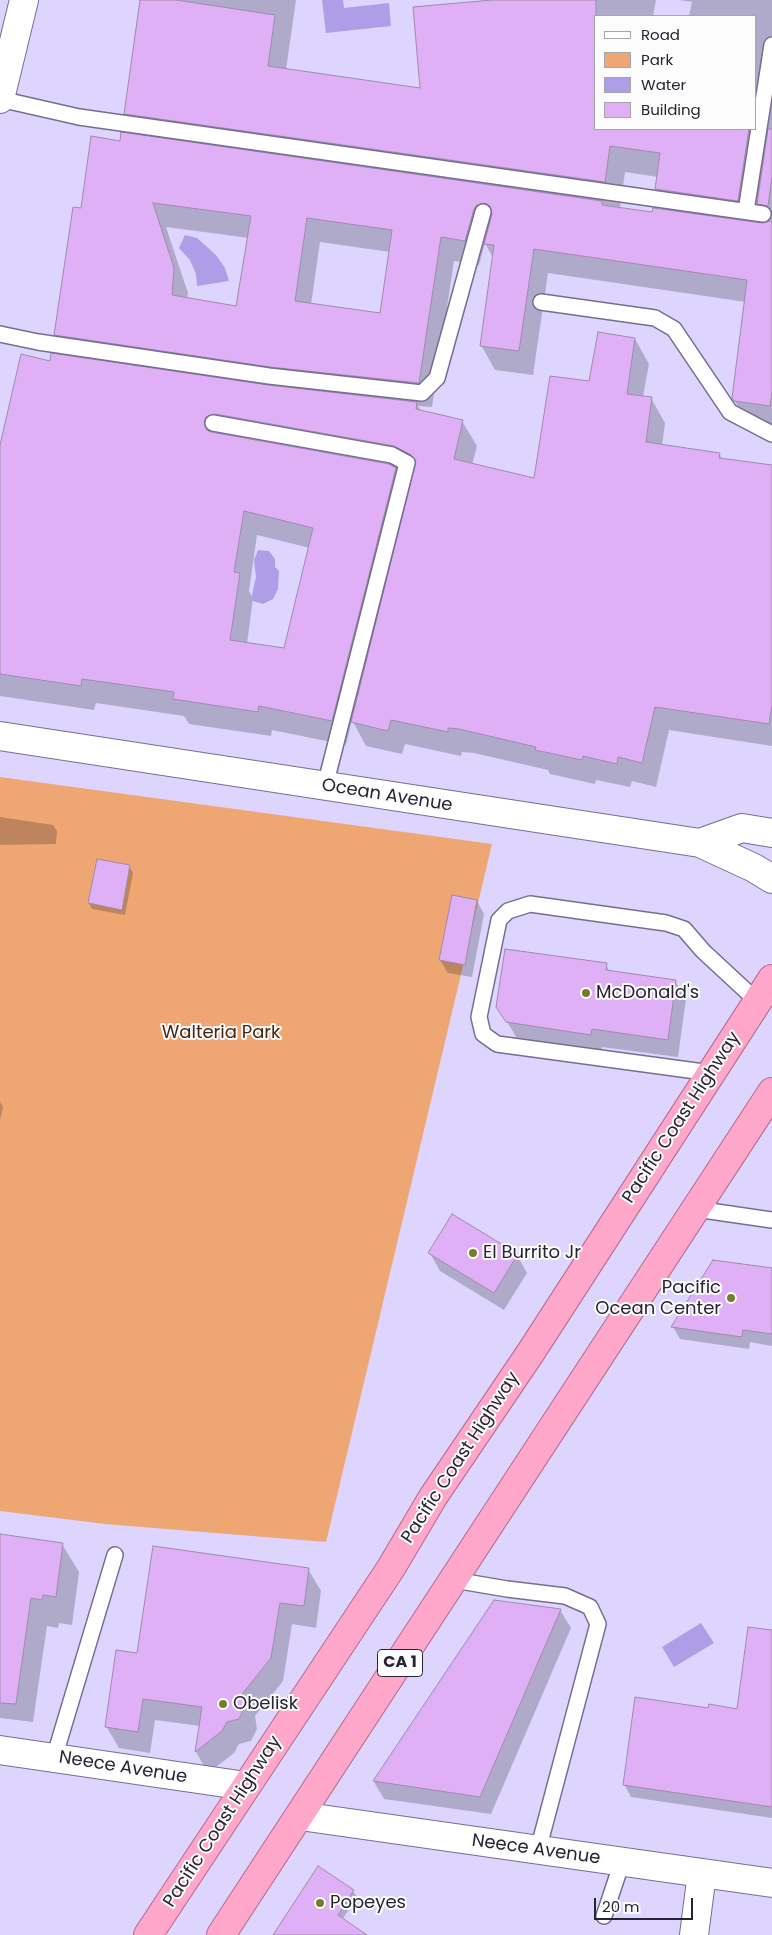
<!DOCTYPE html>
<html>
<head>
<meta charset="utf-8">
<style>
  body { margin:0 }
  #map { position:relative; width:772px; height:1935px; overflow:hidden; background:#ddd5fd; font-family:Poppins,sans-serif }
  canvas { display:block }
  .legend { position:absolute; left:594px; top:15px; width:162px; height:115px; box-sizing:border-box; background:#fcfcfc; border:1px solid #a6a5ab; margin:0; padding:6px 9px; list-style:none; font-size:15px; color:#262332 }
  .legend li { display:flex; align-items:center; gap:10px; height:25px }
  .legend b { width:25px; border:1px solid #a6a5ab }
  .scale { position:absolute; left:594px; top:1898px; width:99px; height:22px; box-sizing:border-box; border:2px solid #262332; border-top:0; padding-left:6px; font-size:15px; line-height:18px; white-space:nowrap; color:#262332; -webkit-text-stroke:4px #fcfcfc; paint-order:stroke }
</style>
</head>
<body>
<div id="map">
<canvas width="772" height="1935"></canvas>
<ul class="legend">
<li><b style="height:6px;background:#fff"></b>Road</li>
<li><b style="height:14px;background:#eea673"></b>Park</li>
<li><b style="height:14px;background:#b09de8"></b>Water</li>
<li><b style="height:14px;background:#e0b0f6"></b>Building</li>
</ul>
<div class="scale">20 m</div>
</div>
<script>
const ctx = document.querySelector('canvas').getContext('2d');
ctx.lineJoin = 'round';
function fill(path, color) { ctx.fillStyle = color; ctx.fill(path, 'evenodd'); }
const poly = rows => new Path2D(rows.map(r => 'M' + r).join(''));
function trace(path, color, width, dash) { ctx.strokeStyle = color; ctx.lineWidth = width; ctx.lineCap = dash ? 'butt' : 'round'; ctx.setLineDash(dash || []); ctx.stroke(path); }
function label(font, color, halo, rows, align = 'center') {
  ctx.font = font + ' Poppins,sans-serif'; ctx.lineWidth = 4; ctx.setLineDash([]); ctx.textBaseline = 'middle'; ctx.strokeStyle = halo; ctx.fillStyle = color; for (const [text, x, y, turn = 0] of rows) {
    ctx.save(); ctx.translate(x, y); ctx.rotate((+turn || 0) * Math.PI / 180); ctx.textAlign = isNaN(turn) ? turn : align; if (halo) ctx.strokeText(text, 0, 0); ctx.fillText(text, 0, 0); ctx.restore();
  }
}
fill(poly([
  [0,777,492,844,326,1542,105,1524,0,1511]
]), '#eea673');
fill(poly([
  [322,0,343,0,344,8,389,3,391,26,326,33],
  [185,235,197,238,216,255,225,268,229,281,197,286,196,274,190,260,179,248],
  [258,550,269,551,275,559,275,567,279,571,278,589,273,599,263,604,253,601,252,595,256,577,254,560],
  [701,1623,714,1643,674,1667,662,1647]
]), '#b09de8');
fill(poly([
  [141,0,296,0,286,70,422,90,492,0,656,0,653,16,596,16,596,129,673,130,756,129,756,16,689,16,692,2,679,0,772,0,772,228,757,202,754,223,772,237,772,431,749,425,733,398,746,302,548,273,533,375,495,370,481,345,493,258,485,243,479,265,454,261,432,407,418,406,421,411,462,421,477,446,472,465,535,479,590,383,635,339,649,364,643,397,651,398,665,423,662,446,719,454,723,460,772,467,772,746,669,730,656,787,632,781,630,787,596,780,595,784,550,774,548,770,474,753,462,752,461,756,405,744,402,754,366,746,352,720,346,745,272,730,271,736,189,724,184,716,96,703,94,710,0,696,0,451,51,363,68,357,55,335,82,209,121,142,138,136,125,114],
  [625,172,658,177,656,189,669,211,653,213,620,208],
  [166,227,249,238,237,308,187,299,188,293],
  [320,242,390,252,381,314,311,305],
  [394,468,415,474,410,494],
  [257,535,310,548,285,649,247,644,253,598,249,591],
  [0,817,53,825,57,831,56,844,0,845],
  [129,866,133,873,125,915,92,909,89,903],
  [477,901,484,914,472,977,448,973,440,960],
  [606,965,610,972,675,981,686,999,678,1057,602,1047,601,1052,518,1040,498,1007],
  [0,1102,3,1107,0,1120],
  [430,1253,517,1255,527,1273,504,1310,440,1271],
  [772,1270,772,1346,750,1342,749,1349,680,1339,673,1327],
  [0,1535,62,1544,79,1572,72,1625,59,1623,58,1628,47,1626,33,1722,0,1718],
  [308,1569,321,1591,316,1628,292,1624,283,1681,255,1716,257,1729,251,1741,239,1744,234,1753,208,1773,196,1752,200,1726,155,1720,150,1753,119,1748,106,1726,138,1655],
  [494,1601,560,1610,571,1628,491,1814,384,1799,374,1782],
  [772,1632,772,1818,631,1797,624,1784,709,1710,738,1710],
  [319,1868,353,1891,357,1897,342,1920,352,1935,274,1935]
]), '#0003');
const building = poly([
  [140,0,176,0,275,15,268,66,420,88,413,7,492,0,596,0,596,129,749,129,738,201,655,189,660,153,610,146,605,182,124,114,140,0],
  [768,129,772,129,772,176,768,206,757,204,768,129],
  [121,132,602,201,602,205,652,212,653,208,762,223,772,221,772,391,770,406,734,401,732,398,747,280,534,249,519,351,480,346,494,245,484,244,492,214,490,206,485,203,477,205,474,209,465,241,441,237,419,383,270,367,54,335,73,207,81,208,91,136,120,141,121,132],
  [153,203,251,216,236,306,172,295,174,268,153,203],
  [307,218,392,230,380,313,295,301,307,218],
  [598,332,635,338,627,394,652,397,646,442,720,453,719,458,772,465,772,705,769,724,655,707,642,763,618,757,617,764,583,756,582,760,535,750,536,747,459,729,448,728,448,732,391,720,388,731,351,722,416,461,411,455,394,446,215,414,206,417,204,422,207,430,211,432,389,464,396,468,332,721,259,706,258,712,173,699,174,692,82,679,81,686,0,674,0,445,21,354,50,361,51,353,268,385,417,402,416,409,463,420,454,459,534,478,550,376,589,381,598,332],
  [244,511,313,528,284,648,230,640,240,573,234,572,244,511],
  [97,859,130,865,122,910,88,903,97,859],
  [452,895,477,900,465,965,439,960,452,895],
  [505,949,607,963,606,970,676,980,668,1040,592,1029,591,1035,506,1022,496,1007,505,949],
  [452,1214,518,1254,494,1293,428,1253,452,1214],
  [713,1260,772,1268,772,1334,743,1330,742,1337,671,1327,713,1260],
  [0,1534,63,1543,56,1597,43,1595,42,1600,31,1598,16,1704,0,1703,0,1534],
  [153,1546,309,1568,304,1606,280,1603,271,1658,243,1693,245,1706,239,1719,227,1722,222,1731,195,1752,202,1707,143,1699,138,1732,105,1727,116,1650,137,1653,153,1546],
  [494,1600,561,1609,480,1797,373,1781,494,1600],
  [748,1627,772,1630,772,1807,623,1785,635,1697,708,1708,709,1704,737,1709,748,1627],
  [318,1866,354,1890,338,1915,367,1935,273,1935,318,1866]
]);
fill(building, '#e0b0f6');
trace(building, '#a089ab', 1);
const service = poly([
  [0,99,79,117,763,214],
  [746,211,772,45],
  [541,302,655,318,674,329,730,412,772,434],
  [0,334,38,342,269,376,422,393,437,378,483,212],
  [213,423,392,455,407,463,325,786],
  [711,1073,497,1044,483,1034,479,1017,499,920,508,911,530,904,666,923,684,929,703,951,758,1002],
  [696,1209,772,1220],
  [454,1580,507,1589,565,1596,590,1607,598,1624,538,1850],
  [54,1758,115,1555],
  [604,1916,622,1862]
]);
const minor = poly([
  [0,1750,246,1786],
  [300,1816,772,1883],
  [694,1935,702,1873]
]);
const tertiary = poly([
  [0,99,24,0],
  [0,736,700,843,742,828,772,833],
  [700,843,754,868,772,879]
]);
const trunk = poly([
  [148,1935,391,1568,433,1497,531,1352,772,979],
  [221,1935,772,1092]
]);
trace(service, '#766d91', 18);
trace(minor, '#766d91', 30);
trace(tertiary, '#766d91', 30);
trace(trunk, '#b26a8c', 30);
trace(service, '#fff', 15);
trace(minor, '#fff', 28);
trace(tertiary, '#fff', 28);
trace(trunk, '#fea7ca', 28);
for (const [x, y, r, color] of [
  [586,993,5,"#747d29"],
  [473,1253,5,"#747d29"],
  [731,1298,5,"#747d29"],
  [223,1704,5,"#747d29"],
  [320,1903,5,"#747d29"]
]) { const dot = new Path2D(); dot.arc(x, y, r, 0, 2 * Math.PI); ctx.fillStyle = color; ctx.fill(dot); trace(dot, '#fcfcfc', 2); }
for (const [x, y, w] of [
  [400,1663,45]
]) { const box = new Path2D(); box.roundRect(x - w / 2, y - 13.5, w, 27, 4); ctx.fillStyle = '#fcfcfc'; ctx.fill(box); trace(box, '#262332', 1); }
label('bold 16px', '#262332', null, [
  ["CA 1",400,1663]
]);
label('18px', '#262332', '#fcfcfc', [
  ["Ocean Avenue",387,796,9],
  ["Pacific Coast Highway",682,1118,-57],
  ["Pacific Coast Highway",461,1458,-57],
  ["Neece Avenue",123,1768,9],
  ["Pacific Coast Highway",223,1822,-57],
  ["Neece Avenue",536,1850,8]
]);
label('18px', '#262332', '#fcfcfc', [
  ["McDonald's",596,993],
  ["El Burrito Jr",483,1253],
  ["Pacific",721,1288,"right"],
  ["Ocean Center",721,1309,"right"],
  ["Obelisk",233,1704],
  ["Popeyes",330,1903]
], 'left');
label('18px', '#432610', '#fcfcfc', [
  ["Walteria Park",221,1033]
]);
</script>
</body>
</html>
